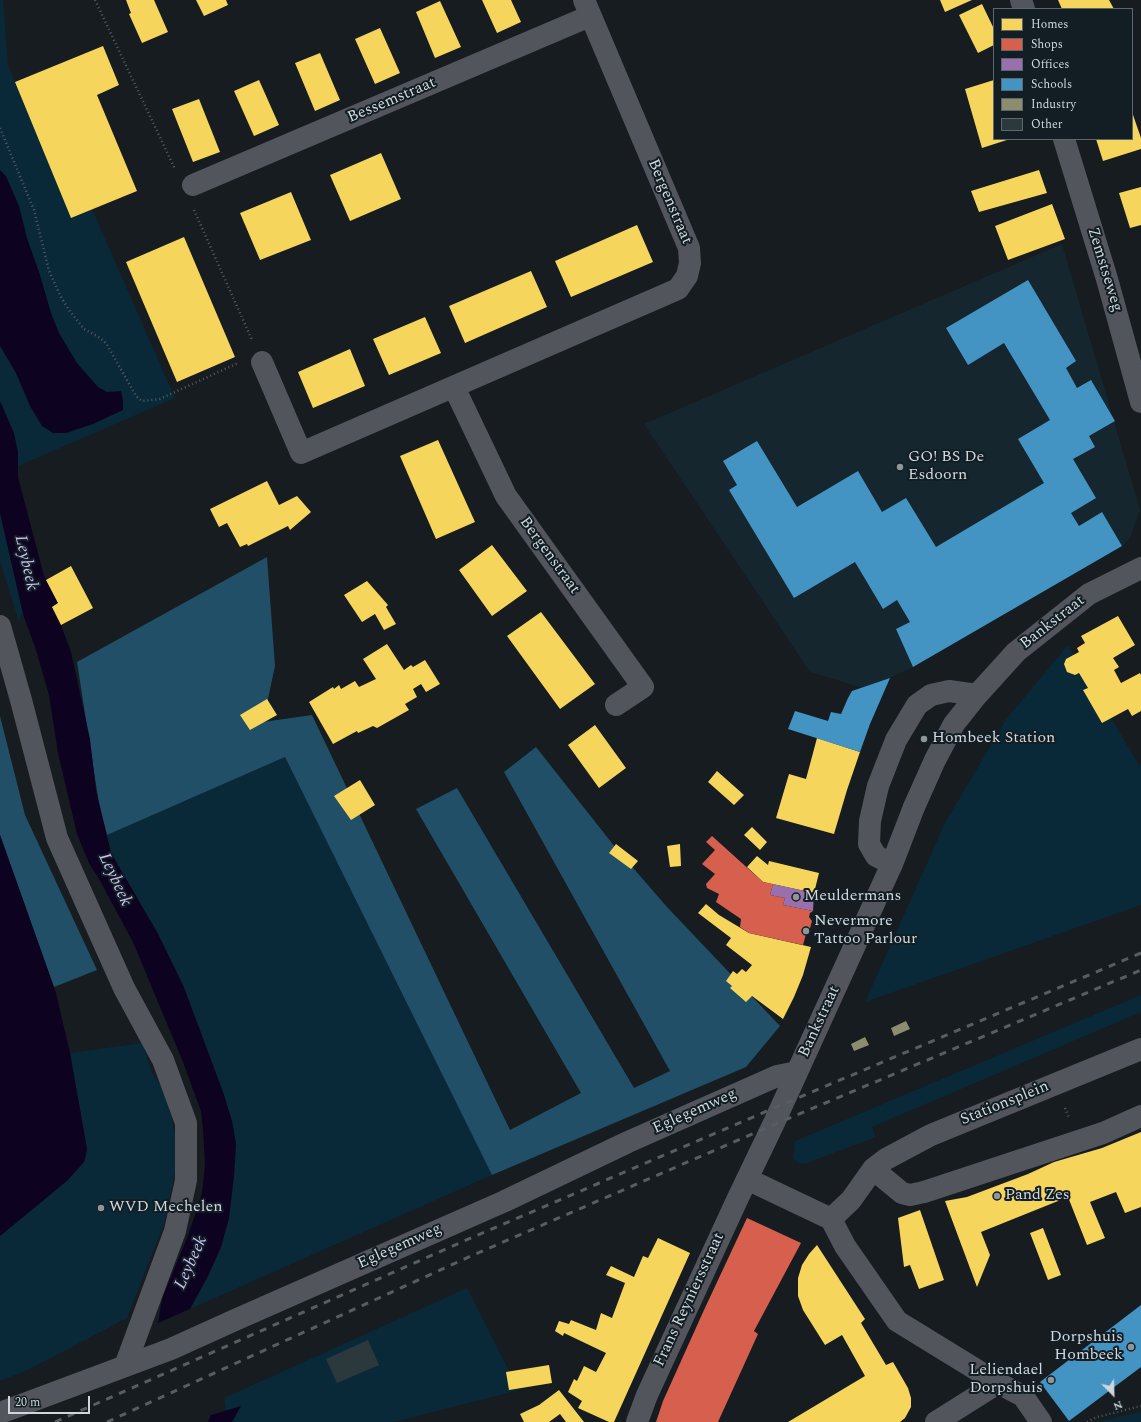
<!DOCTYPE html>
<html>
<head>
<meta charset="utf-8">
<style>
  body { margin:0 }
  #map { position:relative; width:1141px; height:1422px; overflow:hidden; background:#161c20; font-family:Spectral,serif }
  canvas { display:block }
  .legend { position:absolute; left:993px; top:8px; width:140px; height:132px; box-sizing:border-box; background:#121d24; border:1px solid #5e676e; margin:0; padding:5px 7px; list-style:none; font-size:12px; color:#d0d7dc }
  .legend li { display:flex; align-items:center; gap:8px; height:20px }
  .legend b { width:20px; border:1px solid #5e676e }
  .north { position:absolute; left:1093px; top:1374px; width:40px; height:40px; -webkit-text-stroke:3px #121d24; paint-order:stroke; rotate:157deg; font-size:11px; font-weight:700; line-height:16px; text-align:center; color:#d0d7dc }
  .north::after { content:''; display:block; margin:auto; width:14px; height:18px; background:#d0d7dc; clip-path:polygon(50% 0,100% 100%,50% 72%,0 100%) }
  .scale { position:absolute; left:8px; top:1396px; width:82px; height:18px; box-sizing:border-box; border:2px solid #d0d7dc; border-top:0; padding-left:5px; font-size:12px; line-height:14px; white-space:nowrap; color:#d0d7dc; -webkit-text-stroke:3px #121d24; paint-order:stroke }
</style>
</head>
<body>
<div id="map">
<canvas width="1141" height="1422"></canvas>
<ul class="legend">
<li><b style="height:11px;background:#f6d55c"></b>Homes</li>
<li><b style="height:11px;background:#d6604d"></b>Shops</li>
<li><b style="height:11px;background:#9970ab"></b>Offices</li>
<li><b style="height:11px;background:#4393c3"></b>Schools</li>
<li><b style="height:11px;background:#8c8c6e"></b>Industry</li>
<li><b style="height:11px;background:#2b393c"></b>Other</li>
</ul>
<div class="north">N</div>
<div class="scale">20 m</div>
</div>
<script>
const ctx = document.querySelector('canvas').getContext('2d');
ctx.lineJoin = 'round';
function fill(path, color) { ctx.fillStyle = color; ctx.fill(path, 'evenodd'); }
const poly = rows => new Path2D(rows.map(r => 'M' + r).join(''));
function trace(path, color, width, dash) { ctx.strokeStyle = color; ctx.lineWidth = width; ctx.lineCap = dash ? 'butt' : 'round'; ctx.setLineDash(dash || []); ctx.stroke(path); }
function label(font, color, halo, rows, align = 'center') {
  ctx.font = font + ' Spectral,serif'; ctx.lineWidth = 4; ctx.setLineDash([]); ctx.textBaseline = 'middle'; ctx.strokeStyle = halo; ctx.fillStyle = color; for (const [text, x, y, turn = 0] of rows) {
    ctx.save(); ctx.translate(x, y); ctx.rotate((+turn || 0) * Math.PI / 180); ctx.textAlign = isNaN(turn) ? turn : align; if (halo) ctx.strokeText(text, 0, 0); ctx.fillText(text, 0, 0); ctx.restore();
  }
}
fill(poly([
  [1062,244,1140,510,1130,538,1122,546,913,667,890,678,863,688,810,672,644,424]
]), '#15262f');
fill(poly([
  [0,0,3,0,8,65,71,217,92,209,175,398,0,474],
  [0,513,23,611,19,622,0,561],
  [1068,645,1139,765,1141,764,1141,905,865,1002,946,821,1007,718],
  [285,757,492,1175,190,1309,208,1276,221,1247,229,1218,236,1144,232,1121,223,1092,183,985,157,932,111,853,107,835],
  [1141,995,1141,1012,872,1127,876,1137,807,1163,798,1163,793,1158,795,1141],
  [142,1043,152,1073,163,1089,171,1115,175,1136,176,1167,165,1221,127,1318,28,1370,0,1381,0,1236,42,1202,78,1169,84,1162,86,1155,87,1149,70,1053],
  [467,1288,519,1390,394,1422,232,1422,240,1407,226,1411,224,1398],
  [1141,1412,1141,1422,1101,1422,1105,1420]
]), '#092938');
fill(poly([
  [267,557,275,666,263,722,312,715,510,1130,581,1093,416,809,457,788,634,1088,670,1071,504,772,536,747,615,847,667,907,780,1026,746,1067,492,1175,285,757,107,835,99,804,77,662],
  [0,716,25,815,97,970,54,987,0,835]
]), '#214f67');
fill(poly([
  [0,170,6,176,19,206,27,238,40,275,51,313,59,333,77,363,98,387,107,392,121,391,123,401,123,410,93,424,66,433,53,433,42,426,30,406,16,373,0,346],
  [0,401,14,433,18,452,18,477,44,576,58,603,52,607,61,625,71,652,90,739,96,790,111,853,157,932,183,985,223,1092,232,1121,236,1144,234,1176,229,1218,221,1247,208,1276,190,1309,158,1323,162,1299,189,1233,202,1193,205,1165,203,1129,201,1111,183,1062,133,942,99,879,89,863,77,834,58,753,49,695,36,650,23,614,0,513],
  [0,835,56,993,70,1053,87,1149,86,1155,84,1162,68,1180,0,1236],
  [241,1406,232,1422,208,1422,211,1415]
]), '#0d0321');
fill(poly([
  [126,0,154,0,168,32,142,43,129,14,131,13],
  [196,0,226,0,228,5,204,16],
  [482,0,511,0,521,22,497,33],
  [940,0,972,0,945,12],
  [1058,0,1109,0,1114,9,1062,9],
  [440,1,461,47,435,58,416,12],
  [982,4,994,29,994,45,978,53,959,15],
  [380,28,400,73,375,84,355,39],
  [103,46,119,85,97,95,137,191,71,218,15,82],
  [320,53,340,100,315,111,295,63],
  [259,80,279,125,254,136,234,91],
  [994,80,994,139,1010,139,982,148,965,89],
  [199,99,220,152,193,162,172,109],
  [1132,112,1141,138,1141,149,1103,161,1096,139,1132,139],
  [381,153,401,199,350,221,330,175],
  [1039,170,1047,193,979,212,971,191],
  [1141,187,1141,225,1130,228,1119,193],
  [291,192,311,240,260,260,240,213],
  [1052,204,1065,239,1008,260,995,226],
  [637,225,653,262,571,297,555,261],
  [184,237,235,357,177,382,126,262],
  [531,271,547,307,465,343,449,306],
  [425,317,441,353,389,375,373,339],
  [350,349,365,386,313,408,298,372],
  [438,440,475,522,436,539,400,456],
  [267,481,279,505,297,496,311,512,290,530,288,526,248,546,247,544,240,547,227,523,219,527,210,509],
  [492,545,527,591,492,616,459,570],
  [71,566,93,608,61,625,52,607,58,603,46,580],
  [367,581,388,605,386,607,396,624,384,630,375,614,362,622,344,595],
  [541,612,595,684,560,709,507,636],
  [1118,616,1135,645,1113,658,1119,667,1114,670,1121,683,1140,673,1141,675,1141,711,1132,716,1128,709,1102,723,1083,690,1088,688,1079,673,1075,675,1067,672,1064,664,1066,659,1079,652,1077,648,1085,643,1081,636],
  [387,644,404,670,411,665,413,667,425,660,440,684,426,692,421,684,413,689,417,697,405,704,409,710,377,728,373,726,358,733,357,731,333,744,309,702,333,687,334,689,339,685,341,689,355,681,359,687,376,679,363,659],
  [267,699,277,715,250,730,240,715],
  [595,725,626,768,599,788,568,745],
  [817,738,860,752,847,790,834,834,776,818,789,774,806,779],
  [717,771,744,795,734,805,708,782],
  [360,780,375,805,351,820,334,796],
  [752,827,767,842,760,850,744,835],
  [616,844,638,861,631,869,609,853],
  [680,844,681,866,670,867,667,846],
  [757,856,768,865,769,861,819,873,814,893,763,882,747,867],
  [706,904,719,915,749,933,811,947,803,975,794,997,783,1019,752,996,746,1002,730,988,732,986,726,981,733,971,737,974,742,969,746,972,752,965,726,945,731,938,698,913],
  [1141,1132,1141,1207,1125,1213,1116,1192,1090,1202,1105,1238,1087,1245,1068,1197,981,1232,990,1255,977,1287,945,1201,967,1197,1028,1174,1054,1162,1102,1148],
  [920,1210,944,1280,919,1289,910,1265,904,1267,898,1218],
  [1043,1228,1061,1275,1048,1280,1030,1233],
  [658,1238,690,1253,614,1422,609,1422,578,1408,582,1401,568,1392,574,1379,577,1381,584,1366,596,1372,606,1353,564,1333,563,1336,555,1331,559,1321,569,1324,571,1320,596,1330,601,1313,612,1318,625,1283,606,1275,611,1266,634,1277,643,1256,648,1258],
  [817,1245,865,1319,861,1323,886,1365,893,1362,908,1388,911,1398,911,1407,905,1418,900,1422,788,1422,865,1376,842,1335,825,1345,803,1310,798,1296,798,1278,802,1265,809,1254],
  [549,1365,552,1383,509,1390,506,1372],
  [559,1390,584,1422,566,1422,560,1414,549,1422,524,1422,520,1414,539,1405]
]), '#f6d55c');
fill(poly([
  [712,836,763,882,773,884,770,895,785,898,783,905,813,911,810,913,809,917,812,921,809,932,806,934,803,945,749,933,740,927,741,919,716,902,719,894,707,888,706,884,715,874,702,864,715,850,706,842],
  [747,1218,801,1243,754,1331,758,1334,718,1422,656,1422,663,1401,704,1310]
]), '#d6604d');
fill(poly([
  [773,884,814,893,813,911,783,905,785,898,770,895]
]), '#9970ab');
fill(poly([
  [1028,280,1076,361,1066,368,1077,388,1091,380,1115,421,1089,436,1095,447,1073,459,1096,498,1071,513,1079,526,1102,512,1122,546,913,667,896,629,910,622,897,600,883,609,855,562,794,598,729,490,737,485,723,461,757,441,797,507,858,471,882,512,906,498,936,547,1044,483,1018,439,1050,420,1004,343,968,365,946,328],
  [890,678,870,724,860,752,788,729,795,711,828,721,831,712,841,714,848,698,852,691],
  [1141,1305,1141,1367,1069,1421,1040,1382]
]), '#4393c3');
fill(poly([
  [906,1021,910,1029,894,1036,891,1028],
  [865,1037,869,1045,854,1051,851,1044]
]), '#8c8c6e');
fill(poly([
  [368,1340,379,1365,337,1383,326,1359]
]), '#2b393c');
trace(poly([
  [95,0,175,169],
  [0,128,34,210,49,271,61,297,69,310,84,329,97,336,106,343,136,396,142,401,160,399,238,363],
  [194,210,252,340],
  [1065,1108,1069,1118],
  [1087,1422,1097,1417,1141,1406]
]), '#575c61', 2.5, [1, 3]);
trace(poly([
  [1021,0,1024,9],
  [1064,139,1107,279,1141,402],
  [193,185,590,16],
  [262,362,301,453,678,289,687,276,690,263,689,248,584,0],
  [454,387,506,496,643,687,616,705],
  [0,626,21,700,57,838,124,988,163,1060,186,1123,186,1180,175,1231,125,1366],
  [892,864,876,856,869,844,870,821,878,786,896,740,917,705,931,695,949,691,977,695],
  [873,1169,902,1193,910,1195,924,1192,1103,1133,1141,1116],
  [747,1179,831,1219],
  [831,1219,851,1200,873,1169,886,1159,931,1135,1141,1049],
  [831,1219,845,1246,897,1321,998,1383,1023,1396,1041,1422],
  [0,1413,171,1349,235,1320,505,1201,628,1142,777,1076,797,1072],
  [637,1422,647,1395,737,1200,773,1125,892,864,914,807,935,760,954,724,977,695,1016,652,1089,594,1141,568],
  [936,1422,998,1383]
]), '#52555c', 22);
trace(poly([
  [55,1422,464,1241,781,1105,1141,953],
  [107,1422,471,1256,773,1125,1141,970]
]), '#585d61', 3, [7, 7]);
for (const [x, y, r, color] of [
  [900,467,4,"#8f969a"],
  [924,739,4,"#8f969a"],
  [796,897,4,"#8f969a"],
  [806,931,4,"#8f969a"],
  [997,1196,4,"#8f969a"],
  [101,1208,4,"#8f969a"],
  [1131,1347,4,"#8f969a"],
  [1051,1380,4,"#8f969a"]
]) { const dot = new Path2D(); dot.arc(x, y, r, 0, 2 * Math.PI); ctx.fillStyle = color; ctx.fill(dot); trace(dot, '#121d24', 1.5); }
label('16px', '#d0d7dc', '#121d24', [
  ["Bessemstraat",392,101,-23],
  ["Bergenstraat",669,202,67],
  ["Zemstseweg",1104,270,73],
  ["Bergenstraat",549,556,54],
  ["Bankstraat",1053,623,-38],
  ["Bankstraat",820,1022,-65],
  ["Stationsplein",1005,1104,-22],
  ["Eglegemweg",695,1112,-24],
  ["Eglegemweg",400,1247,-24],
  ["Frans Reyniersstraat",690,1300,-65]
]);
label('16px', '#d0d7dc', '#121d24', [
  ["GO! BS De",908,458],
  ["Esdoorn",908,476],
  ["Hombeek Station",932,739],
  ["Meuldermans",804,897],
  ["Nevermore",814,922],
  ["Tattoo Parlour",814,940],
  ["Pand Zes",1005,1196],
  ["WVD Mechelen",109,1208],
  ["Dorpshuis",1123,1338,"right"],
  ["Hombeek",1123,1356,"right"],
  ["Leliendael",1043,1371,"right"],
  ["Dorpshuis",1043,1389,"right"]
], 'left');
label('italic 17px', '#cdbff8', '#121d24', [
  ["Leybeek",25,563,77],
  ["Leybeek",114,880,65],
  ["Leybeek",192,1263,-66]
]);
</script>
</body>
</html>
